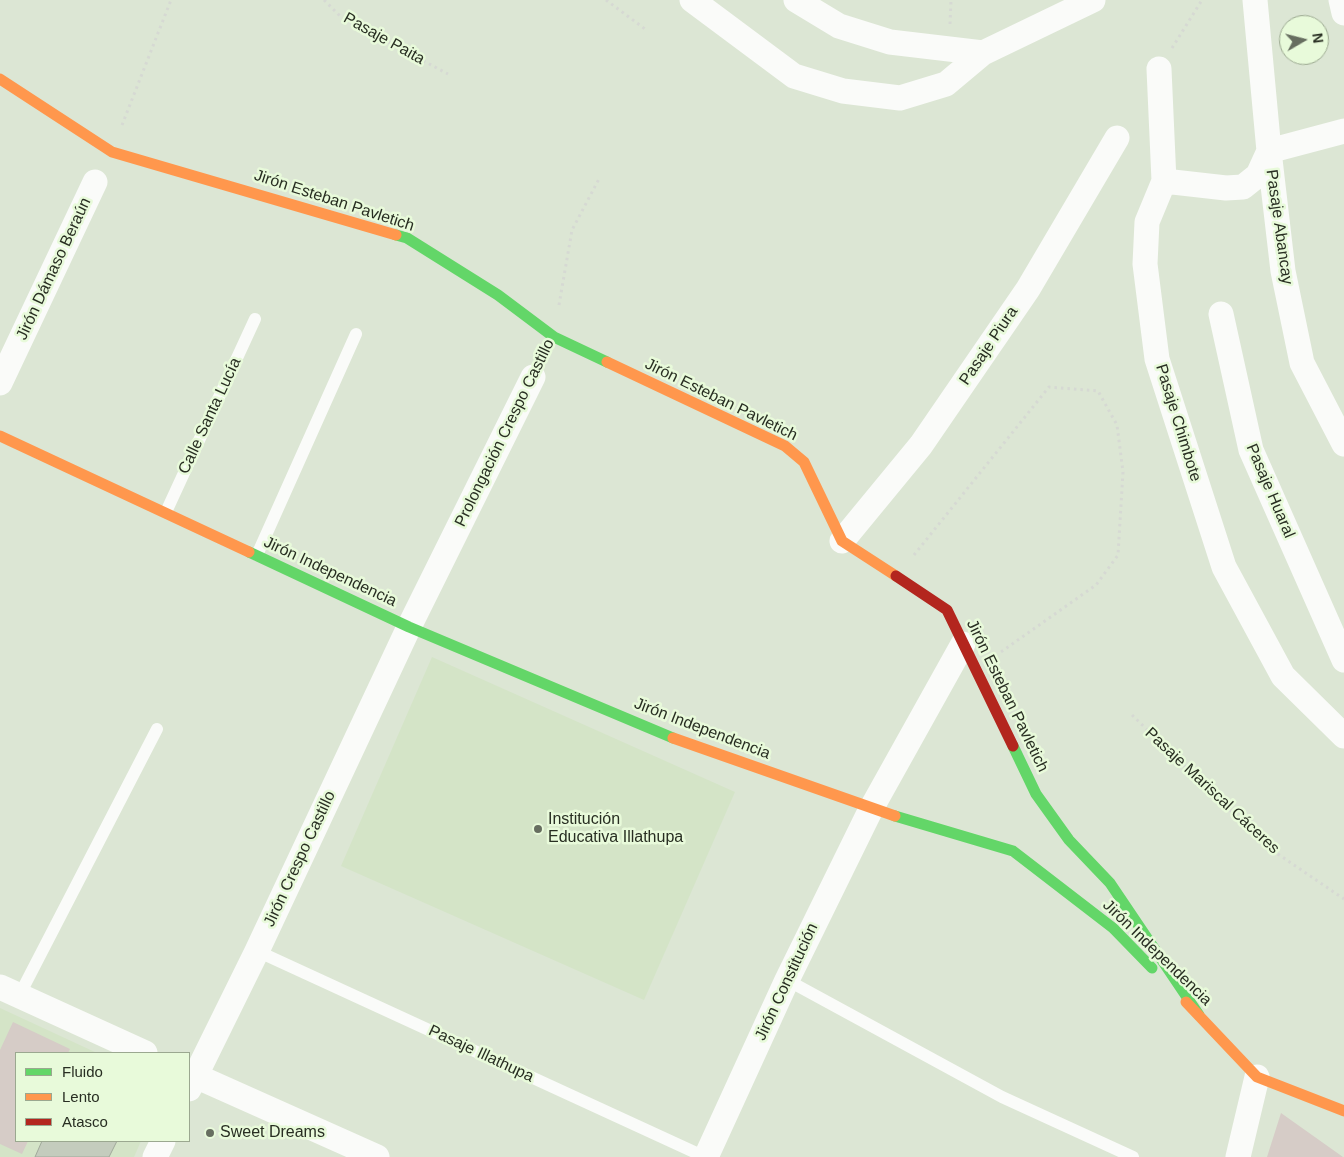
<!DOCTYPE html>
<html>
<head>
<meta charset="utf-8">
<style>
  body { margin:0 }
  #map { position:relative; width:1344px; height:1157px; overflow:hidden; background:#dce6d4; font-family:Arial,sans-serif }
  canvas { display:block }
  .legend { position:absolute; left:15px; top:1052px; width:175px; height:90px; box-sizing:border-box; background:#e8fada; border:1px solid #9ba890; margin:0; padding:6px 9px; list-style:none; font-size:15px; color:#282e22 }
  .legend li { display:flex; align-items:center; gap:10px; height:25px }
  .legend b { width:25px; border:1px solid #9ba890 }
  .north { position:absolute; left:1279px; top:15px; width:50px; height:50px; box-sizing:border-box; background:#e8fada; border:1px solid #9ba890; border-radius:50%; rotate:82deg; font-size:14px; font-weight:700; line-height:20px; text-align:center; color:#282e22 }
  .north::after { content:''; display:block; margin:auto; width:18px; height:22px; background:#676e60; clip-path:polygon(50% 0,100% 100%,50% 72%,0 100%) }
</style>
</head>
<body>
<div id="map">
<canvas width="1344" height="1157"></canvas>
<ul class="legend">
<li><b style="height:6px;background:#63d668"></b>Fluido</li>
<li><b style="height:6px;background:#ff974d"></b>Lento</li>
<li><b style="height:6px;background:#b3261e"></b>Atasco</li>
</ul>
<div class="north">N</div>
</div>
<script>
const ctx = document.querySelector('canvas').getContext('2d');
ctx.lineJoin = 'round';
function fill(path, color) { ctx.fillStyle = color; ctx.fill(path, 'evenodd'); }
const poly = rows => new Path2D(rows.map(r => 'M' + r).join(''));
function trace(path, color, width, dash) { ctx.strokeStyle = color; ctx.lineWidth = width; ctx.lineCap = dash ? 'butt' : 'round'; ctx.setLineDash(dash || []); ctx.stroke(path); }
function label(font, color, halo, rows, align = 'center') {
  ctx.font = font + ' Arial,sans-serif'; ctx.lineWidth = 5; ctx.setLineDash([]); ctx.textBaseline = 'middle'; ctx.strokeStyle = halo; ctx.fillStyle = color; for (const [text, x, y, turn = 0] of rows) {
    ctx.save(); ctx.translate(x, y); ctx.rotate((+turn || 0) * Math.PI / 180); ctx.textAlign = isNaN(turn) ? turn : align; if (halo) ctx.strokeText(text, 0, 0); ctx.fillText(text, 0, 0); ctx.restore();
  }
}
fill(poly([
  [432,657,735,792,644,1000,341,866],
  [0,1008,97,1053,16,1053,16,1141,141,1141,134,1157,0,1157]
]), '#d4e4c7');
fill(poly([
  [13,1022,70,1049,68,1053,16,1053,16,1141,28,1141,22,1154,0,1144,0,1050],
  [1281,1113,1343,1157,1267,1157]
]), '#d6ccc7');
const building = poly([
  [42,1141,117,1141,109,1157,35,1157,42,1141]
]);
fill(building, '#c4ccbd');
trace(building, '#a1a99b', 1);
trace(poly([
  [324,0,340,16,448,74],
  [606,0,645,29],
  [950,24,951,0],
  [1172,48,1202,0],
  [122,125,171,0],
  [559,305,572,230,600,177],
  [914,555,1049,387,1098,391,1117,425,1123,472,1118,555,1096,585,998,654],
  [1132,715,1269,848,1344,899]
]), '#d6d9d3', 3, [2.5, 4]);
trace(poly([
  [166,512,255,319],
  [257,555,356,334],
  [257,951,705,1157],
  [787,980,1002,1097,1133,1157],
  [19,996,157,729]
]), '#fafbf9', 12);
trace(poly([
  [692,0,794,76,843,91,900,98,946,84,983,53,1093,0],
  [796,0,839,26,890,42,983,53],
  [1255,0,1269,151,1283,271,1302,363,1344,444],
  [1341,0,1344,13],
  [1159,69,1164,181,1147,222,1145,264,1157,359,1224,567,1283,676,1344,736],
  [1164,181,1226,188,1243,187,1258,175,1269,151,1344,131],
  [1221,314,1251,450,1344,660],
  [0,383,95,182],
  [842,541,921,445,1028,289,1117,138],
  [0,987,145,1053],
  [189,1073,377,1157],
  [189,1089,257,951,409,627,533,377],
  [155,1157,163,1141],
  [706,1157,787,980,871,809,963,644],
  [1238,1157,1257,1077]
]), '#fafbf9', 25);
trace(poly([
  [396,235,407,238,498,295,554,337,607,362],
  [249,552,409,627,673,738],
  [1013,746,1036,794,1069,840,1110,883,1199,1015],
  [895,816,1013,851,1113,928,1152,968]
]), '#63d668', 11);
trace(poly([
  [0,79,112,152,396,235],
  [607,362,785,446,804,462,842,541,896,576],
  [0,436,249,552],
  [673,738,895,816],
  [1186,1002,1257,1077,1344,1111]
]), '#ff974d', 11);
trace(poly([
  [896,576,947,610,1013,746]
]), '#b3261e', 11);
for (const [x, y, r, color] of [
  [538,829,5,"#676e60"],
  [210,1133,5,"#676e60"]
]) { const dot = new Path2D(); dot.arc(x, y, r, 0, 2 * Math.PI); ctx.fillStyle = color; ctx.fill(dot); trace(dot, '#e8fada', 2); }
label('16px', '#282e22', '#e8fada', [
  ["Pasaje Paita",384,39,29],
  ["Jirón Esteban Pavletich",334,201,18],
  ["Pasaje Abancay",1279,227,82],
  ["Jirón Dámaso Beraún",54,269,-65],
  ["Pasaje Piura",989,346,-56],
  ["Jirón Esteban Pavletich",721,400,26],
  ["Calle Santa Lucía",210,416,-65],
  ["Pasaje Chimbote",1178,423,73],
  ["Prolongación Crespo Castillo",505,433,-64],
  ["Pasaje Huaral",1270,491,67],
  ["Jirón Independencia",330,572,25],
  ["Jirón Esteban Pavletich",1007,696,64],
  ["Jirón Independencia",702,729,21],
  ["Pasaje Mariscal Cáceres",1212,791,43],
  ["Jirón Crespo Castillo",300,859,-65],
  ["Jirón Independencia",1157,953,44],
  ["Jirón Constitución",787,982,-65],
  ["Pasaje Illathupa",481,1054,25]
]);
label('16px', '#282e22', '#e8fada', [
  ["Institución",548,820],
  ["Educativa Illathupa",548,838],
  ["Sweet Dreams",220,1133]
], 'left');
</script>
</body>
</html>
